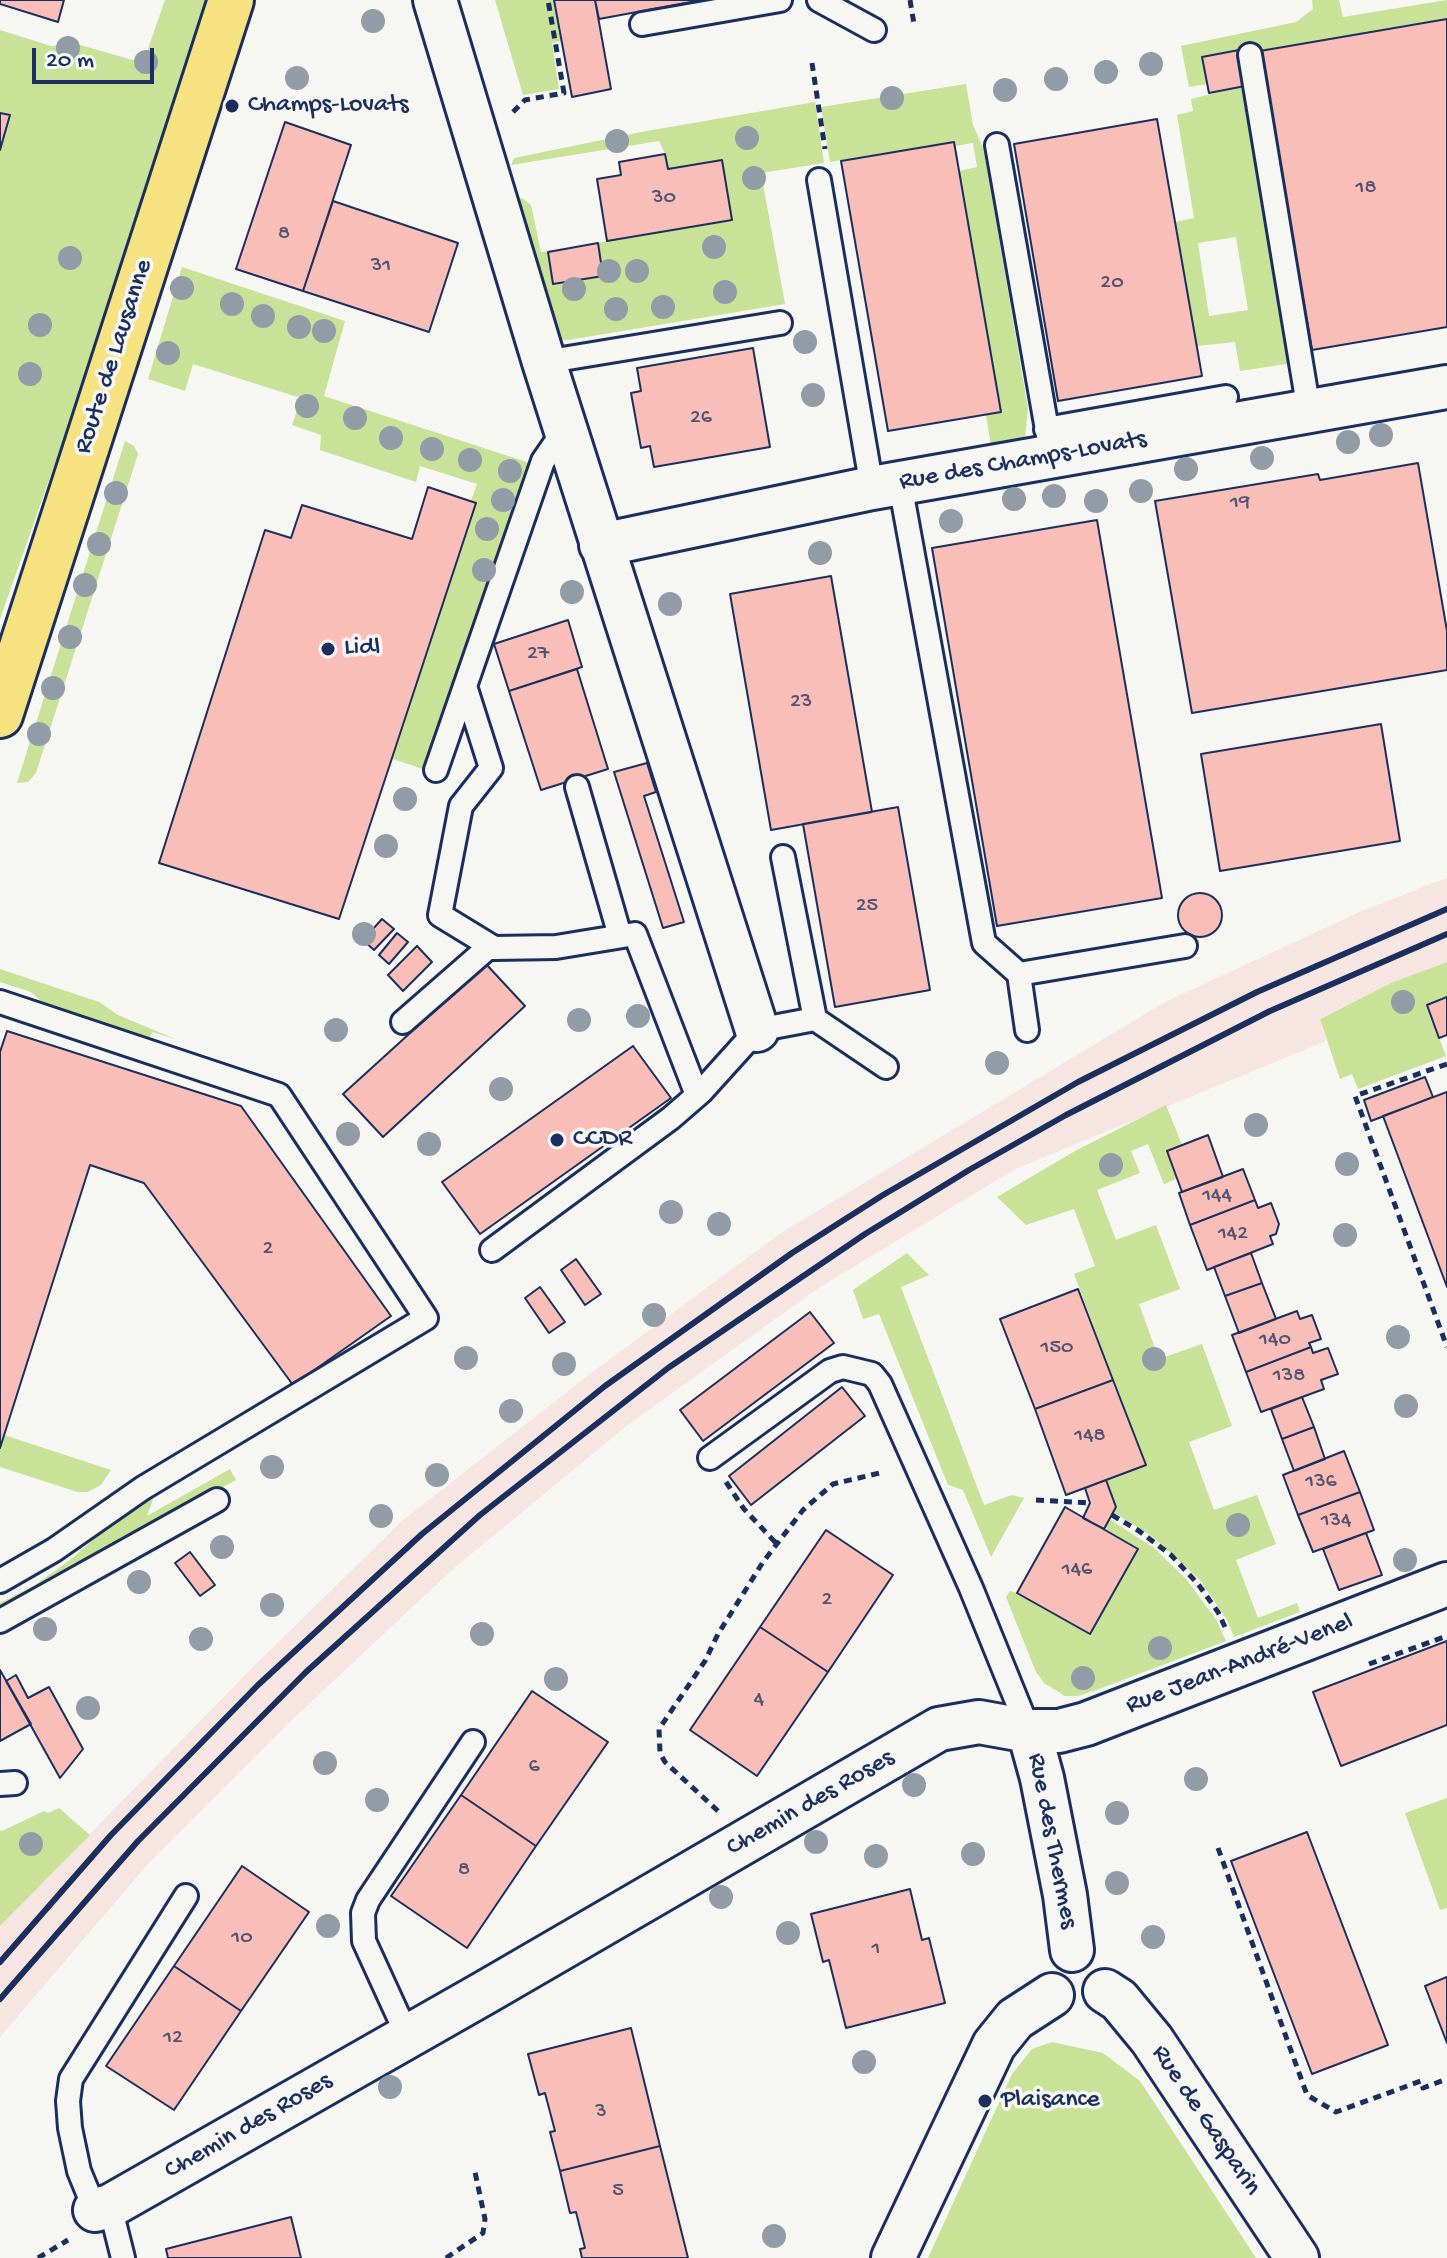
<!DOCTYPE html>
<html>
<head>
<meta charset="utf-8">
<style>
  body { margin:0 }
  #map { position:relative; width:1447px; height:2258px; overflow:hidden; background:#f6f6f2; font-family:"Gochi Hand",sans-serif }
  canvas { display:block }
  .scale { position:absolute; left:32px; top:48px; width:122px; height:36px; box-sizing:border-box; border:4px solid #1b2f5e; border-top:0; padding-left:10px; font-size:24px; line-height:28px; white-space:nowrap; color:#1b2f5e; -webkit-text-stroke:6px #f6f6f2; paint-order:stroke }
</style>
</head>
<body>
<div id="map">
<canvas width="1447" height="2258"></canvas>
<div class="scale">20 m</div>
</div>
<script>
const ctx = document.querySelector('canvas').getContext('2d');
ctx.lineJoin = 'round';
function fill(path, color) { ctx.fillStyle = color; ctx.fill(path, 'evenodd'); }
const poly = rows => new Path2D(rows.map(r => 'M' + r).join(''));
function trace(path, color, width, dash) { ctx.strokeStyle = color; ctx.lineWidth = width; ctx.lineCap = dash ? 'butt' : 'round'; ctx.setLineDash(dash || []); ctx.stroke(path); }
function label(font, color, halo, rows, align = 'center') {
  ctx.font = font + ' "Gochi Hand",sans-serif'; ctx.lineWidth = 7; ctx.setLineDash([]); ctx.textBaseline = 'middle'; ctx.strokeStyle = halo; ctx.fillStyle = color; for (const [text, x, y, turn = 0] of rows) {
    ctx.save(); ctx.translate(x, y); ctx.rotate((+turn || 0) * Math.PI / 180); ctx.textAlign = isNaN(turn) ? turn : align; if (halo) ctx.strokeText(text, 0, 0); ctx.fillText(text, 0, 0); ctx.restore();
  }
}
fill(poly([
  [1447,878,1447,962,1391,983,1320,1018,1326,1041,1015,1169,817,1289,629,1424,453,1569,295,1717,147,1865,0,2037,0,1926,252,1668,402,1521,590,1374,781,1233,1165,1002,1362,911]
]), '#f7e5e1');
fill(poly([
  [165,0,208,0,60,449,0,619,0,150,10,116,0,113,0,30,51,46,77,44,143,63],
  [495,0,554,0,562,41,552,43,559,89,523,95],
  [1312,0,1339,0,1343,17,1447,0,1447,19,1260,51,1239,50,1202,57,1207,84,1189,87,1181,46,1296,22,1313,9],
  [966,84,973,125,984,150,1028,409,1024,447,992,452,986,415,1000,412,959,171,977,167,973,143,955,146,953,142,830,162,821,107],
  [1243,86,1267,229,1280,281,1292,363,1240,371,1235,342,1197,346,1175,222,1194,218,1177,115,1193,111,1191,99],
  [1236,237,1248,310,1209,316,1198,243],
  [815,102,824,163,761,173,785,304,568,340,556,339,514,200,522,198,531,205,541,252,548,252,554,284,602,276,598,243,607,241,722,161,668,169,665,154,659,141,511,165,514,158,641,132],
  [182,267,345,321,324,396,533,464,423,769,393,759,475,503,471,501,477,484,420,466,416,482,320,450,321,435,292,425,301,398,193,364,185,391,148,379],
  [125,441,134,446,138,454,36,773,28,782,17,783],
  [1447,962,1447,997,1427,1005,1446,1056,1358,1089,1352,1074,1340,1079,1320,1019,1391,983],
  [0,969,99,1002,118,1015,175,1039,152,1032,150,1038,46,1006,31,992,0,982],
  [1166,1105,1182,1145,1167,1151,1178,1178,1164,1184,1148,1144,1131,1151,1140,1173,1097,1190,1116,1240,1156,1225,1180,1289,1139,1304,1159,1359,1202,1344,1232,1426,1189,1442,1214,1510,1257,1495,1276,1544,1236,1560,1258,1618,1297,1603,1300,1612,1234,1637,1227,1620,1200,1580,1153,1537,1113,1512,1116,1507,1106,1480,1146,1465,1074,1274,1095,1266,1074,1209,1026,1225,997,1197,1075,1151],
  [907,1253,929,1275,901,1287,984,1505,1012,1495,1024,1498,991,1557,963,1490,948,1485,879,1314,863,1319,853,1290],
  [4,1435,111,1470,101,1485,88,1492,78,1492,0,1467,0,1448],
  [230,1469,236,1480,110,1548,101,1549,0,1608,0,1603,35,1585,70,1560,159,1483,147,1516],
  [1109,1519,1154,1548,1187,1580,1217,1621,1226,1641,1099,1689,1078,1696,1065,1696,1044,1683,1036,1672,1006,1597,1010,1591,1017,1593,1090,1633,1138,1549,1104,1529],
  [1447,1798,1447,1908,1440,1910,1405,1813],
  [59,1808,90,1835,0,1926,0,1830,2,1831,44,1811,48,1813],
  [1052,2042,1103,2053,1140,2081,1256,2258,928,2258,1012,2074,1032,2049]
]), '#c8e298');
const building = poly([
  [0,0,64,0,58,22,0,4,0,0],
  [554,0,595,0,611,89,572,97,554,0],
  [595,0,702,0,599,19,595,0],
  [1447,19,1447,327,1312,350,1260,51,1447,19],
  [1239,50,1245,86,1209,93,1202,57,1239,50],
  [0,113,10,115,0,150,0,113],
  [1157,119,1202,376,1058,401,1014,144,1157,119],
  [285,122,351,145,303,291,236,269,285,122],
  [954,142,1001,412,888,431,841,161,954,142],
  [665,154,668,169,722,160,732,220,607,241,597,179,621,175,619,162,665,154],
  [333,201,458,243,429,332,303,291,333,201],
  [598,243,603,276,553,284,548,252,598,243],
  [753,348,770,447,654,467,650,446,641,448,631,393,641,391,637,368,753,348],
  [1418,463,1447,631,1447,670,1192,713,1155,501,1318,474,1320,480,1418,463],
  [428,487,476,503,339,919,159,863,265,530,291,538,302,505,412,539,428,487],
  [1097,520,1162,898,997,926,932,548,1097,520],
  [831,576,872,812,771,830,730,594,831,576],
  [568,620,582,667,509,691,494,644,568,620],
  [577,669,608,769,541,790,509,691,577,669],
  [1381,724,1400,841,1220,871,1201,754,1381,724],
  [647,763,656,792,644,796,684,922,663,928,614,772,647,763],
  [898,807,930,990,835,1007,803,824,898,807],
  '1178 915a22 22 0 1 1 44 0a22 22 0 1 1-44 0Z',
  [382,919,394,929,374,950,363,940,382,919],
  [397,933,408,942,389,964,379,955,397,933],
  [417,946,432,962,403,991,388,975,417,946],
  [486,964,525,1006,383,1137,343,1094,486,964],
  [1447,997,1447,1035,1439,1038,1427,1005,1447,997],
  [7,1031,241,1106,391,1316,293,1385,144,1183,90,1165,0,1448,0,1052,7,1031],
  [633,1046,671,1098,480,1234,442,1182,633,1046],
  [1425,1077,1433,1097,1371,1121,1364,1100,1425,1077],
  [1447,1092,1447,1287,1383,1116,1447,1092],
  [1208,1135,1223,1177,1182,1192,1167,1151,1208,1135],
  [1243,1169,1255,1200,1190,1225,1179,1193,1243,1169],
  [1255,1200,1258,1208,1271,1203,1279,1224,1276,1234,1270,1236,1273,1244,1207,1270,1190,1225,1255,1200],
  [1251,1253,1262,1283,1225,1296,1214,1267,1251,1253],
  [576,1259,601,1294,585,1305,561,1270,576,1259],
  [1262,1283,1276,1319,1239,1333,1225,1296,1262,1283],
  [540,1287,565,1322,549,1333,525,1298,540,1287],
  [1078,1289,1113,1380,1035,1409,1000,1319,1078,1289],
  [1297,1311,1300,1319,1312,1315,1321,1339,1309,1343,1311,1347,1246,1372,1232,1335,1297,1311],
  [810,1312,834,1343,703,1441,680,1410,810,1312],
  [1311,1347,1313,1353,1328,1348,1338,1374,1321,1380,1324,1389,1261,1412,1246,1372,1311,1347],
  [1113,1380,1146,1465,1066,1495,1035,1409,1113,1380],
  [842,1387,865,1416,751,1505,729,1476,842,1387],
  [1302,1397,1314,1427,1282,1439,1271,1409,1302,1397],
  [1314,1427,1325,1459,1294,1471,1282,1439,1314,1427],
  [1344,1451,1360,1492,1298,1515,1283,1475,1344,1451],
  [1106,1480,1116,1507,1104,1529,1083,1518,1090,1503,1085,1488,1106,1480],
  [1360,1492,1374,1530,1313,1552,1298,1515,1360,1492],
  [1065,1507,1138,1549,1090,1634,1017,1593,1065,1507],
  [826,1530,893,1575,828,1672,760,1627,826,1530],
  [1366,1533,1382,1575,1339,1590,1323,1549,1366,1533],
  [190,1552,215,1585,200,1596,175,1563,190,1552],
  [760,1627,828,1672,757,1776,690,1730,760,1627],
  [1447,1641,1447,1725,1341,1766,1313,1692,1447,1641],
  [0,1670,31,1724,0,1741,0,1670],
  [16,1675,28,1698,49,1687,83,1749,60,1778,6,1681,16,1675],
  [532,1691,608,1742,536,1846,461,1795,532,1691],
  [461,1795,536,1846,467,1948,391,1896,461,1795],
  [1307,1832,1388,2045,1312,2074,1231,1861,1307,1832],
  [242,1866,309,1912,241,2011,174,1966,242,1866],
  [910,1889,922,1940,929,1938,945,2003,846,2028,829,1960,823,1962,811,1914,910,1889],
  [174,1966,241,2011,174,2110,106,2066,174,1966],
  [1447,1977,1447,2043,1425,1986,1447,1977],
  [631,2028,660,2146,560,2171,550,2132,555,2131,545,2093,539,2095,528,2054,631,2028],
  [660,2146,688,2258,582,2258,580,2249,585,2248,576,2212,570,2213,560,2171,660,2146],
  [291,2217,301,2258,168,2258,166,2249,291,2217]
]);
fill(building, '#fabeb8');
trace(building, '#1b2f5e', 2);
const lane = poly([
  [819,0,874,30],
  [642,24,780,0],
  [1250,55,1309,411],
  [997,145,1052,458],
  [819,180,872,488],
  [544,362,780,323],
  [1046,429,1226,397],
  [900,484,984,943,1019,974,1185,946],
  [465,686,491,768,461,806,440,915,494,948,556,947,635,934,697,1095],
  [436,770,543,461,565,429],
  [577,787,620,936],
  [1019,974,1027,1030],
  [0,1002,279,1095,426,1318,143,1488,54,1550,0,1581],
  [815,1019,886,1067],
  [403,1022,490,946],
  [492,1250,671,1118,701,1092,757,1030,815,1019,783,857],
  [710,1458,830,1371,843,1367,872,1374,880,1384,971,1588,1029,1731],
  [0,1621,217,1500],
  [0,1784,15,1783],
  [407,2035,364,1941,363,1913,368,1900,473,1742],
  [110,2206,123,2258],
  [95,2210,79,2171,70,2128,68,2101,71,2079,186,1896]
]);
const street = poly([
  [435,0,544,362,757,1030],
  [601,545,872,488,1447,387],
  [1029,1731,1042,1778,1065,1895,1072,1950],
  [1105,1991,1119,2000,1152,2040,1297,2258],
  [95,2210,110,2206,486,1992,939,1729,979,1722,1029,1731,1059,1731,1086,1724,1447,1584],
  [893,2258,994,2045,1015,2019,1052,1995]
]);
const primary = poly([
  [0,715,231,0]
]);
trace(lane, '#1b2f5e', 28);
trace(street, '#1b2f5e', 48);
trace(primary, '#1b2f5e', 50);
trace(poly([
  [910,0,914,24],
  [812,63,825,149],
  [513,112,525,100,564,93,548,0],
  [1447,1064,1355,1096,1447,1347],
  [726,1482,744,1509,776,1543],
  [1036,1500,1090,1503],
  [1112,1515,1139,1531,1171,1555,1198,1584,1218,1612,1225,1627],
  [1369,1664,1447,1636],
  [718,1811,665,1762,660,1753,659,1729,705,1661,718,1634,763,1562,803,1510,833,1484,884,1472],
  [1218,1848,1307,2095,1336,2112,1421,2081,1423,2088,1447,2079],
  [38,2258,68,2240],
  [446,2258,483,2233,485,2219,475,2172]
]), '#1b2f5e', 5, [8, 6]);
trace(lane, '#f6f6f2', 22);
trace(street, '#f6f6f2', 42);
trace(primary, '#f7e281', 44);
trace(poly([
  [0,1962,111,1835,258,1685,422,1534,605,1386,792,1253,883,1195,1078,1082,1257,992,1447,909],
  [0,1999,138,1841,306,1672,480,1515,668,1368,865,1234,969,1170,1066,1115,1270,1011,1447,934]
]), '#1b2f5e', 6);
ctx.fillStyle = '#919ca7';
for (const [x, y] of [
  [373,21],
  [68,48],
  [146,62],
  [1151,64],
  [1106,72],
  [297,78],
  [1056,79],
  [1005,90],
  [892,98],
  [747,138],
  [617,141],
  [754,178],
  [714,247],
  [70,258],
  [609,271],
  [637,271],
  [182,288],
  [574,289],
  [725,292],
  [232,304],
  [663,307],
  [616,309],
  [263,316],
  [40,325],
  [299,327],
  [324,331],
  [805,342],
  [168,353],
  [30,374],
  [813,395],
  [307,406],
  [355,418],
  [1381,435],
  [391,438],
  [1348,442],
  [432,449],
  [1262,458],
  [470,460],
  [1186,469],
  [510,471],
  [1141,491],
  [116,493],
  [1054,496],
  [1014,499],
  [503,500],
  [1096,501],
  [951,521],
  [487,529],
  [99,544],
  [820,553],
  [484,570],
  [85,585],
  [572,592],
  [670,604],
  [70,637],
  [53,688],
  [39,734],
  [405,799],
  [386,846],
  [364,934],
  [1403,1002],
  [638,1016],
  [579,1020],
  [336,1030],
  [997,1063],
  [501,1089],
  [1256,1125],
  [348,1134],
  [429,1144],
  [1347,1164],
  [1111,1165],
  [671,1212],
  [719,1224],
  [1345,1235],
  [654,1315],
  [1398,1337],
  [466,1358],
  [1154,1359],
  [564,1364],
  [1406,1406],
  [511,1411],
  [272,1467],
  [437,1475],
  [381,1516],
  [1238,1525],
  [222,1547],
  [1405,1560],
  [139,1582],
  [272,1605],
  [45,1629],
  [482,1634],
  [201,1639],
  [1160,1648],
  [1083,1678],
  [556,1679],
  [88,1708],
  [325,1763],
  [1196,1779],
  [914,1785],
  [377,1800],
  [1117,1813],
  [816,1842],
  [31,1844],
  [973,1854],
  [876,1856],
  [1117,1883],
  [721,1897],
  [328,1926],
  [788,1933],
  [1153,1937],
  [864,2062],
  [390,2087],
  [774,2236]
]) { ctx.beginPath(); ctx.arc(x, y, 12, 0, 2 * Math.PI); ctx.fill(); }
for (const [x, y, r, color] of [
  [232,106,8,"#1b2f5e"],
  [328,649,8,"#1b2f5e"],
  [557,1140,8,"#1b2f5e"],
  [985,2101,8,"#1b2f5e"]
]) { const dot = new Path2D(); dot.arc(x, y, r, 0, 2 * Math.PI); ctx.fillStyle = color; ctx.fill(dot); trace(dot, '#f6f6f2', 3); }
label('22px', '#535374', null, [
  ["18",1366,189],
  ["30",664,199],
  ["8",284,235],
  ["31",381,267],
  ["20",1112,284],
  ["26",701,419],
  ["19",1240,504],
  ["27",538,655],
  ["23",801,703],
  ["25",867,907],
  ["144",1217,1197],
  ["142",1233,1235],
  ["2",268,1250],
  ["140",1275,1341],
  ["150",1057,1349],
  ["138",1289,1377],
  ["148",1090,1437],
  ["136",1321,1483],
  ["134",1336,1522],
  ["146",1077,1571],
  ["2",827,1601],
  ["4",759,1701],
  ["6",534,1768],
  ["8",464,1871],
  ["10",242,1939],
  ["1",876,1950],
  ["12",173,2039],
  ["3",601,2113],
  ["5",618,2192]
]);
label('26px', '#1b2f5e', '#f6f6f2', [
  ["Champs-Lovats",248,106],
  ["Lidl",344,649],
  ["CCDR",573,1140],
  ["Plaisance",1001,2101]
], 'left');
label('26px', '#1b2f5e', '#f6f6f2', [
  ["Route de Lausanne",115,357,-72],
  ["Rue des Champs-Lovats",1023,462,-10],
  ["Rue Jean-André-Venel",1240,1665,-21],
  ["Chemin des Roses",811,1804,-30],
  ["Rue des Thermes",1051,1841,79],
  ["Rue de Gasparin",1205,2121,56],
  ["Chemin des Roses",249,2127,-30]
]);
</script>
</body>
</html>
